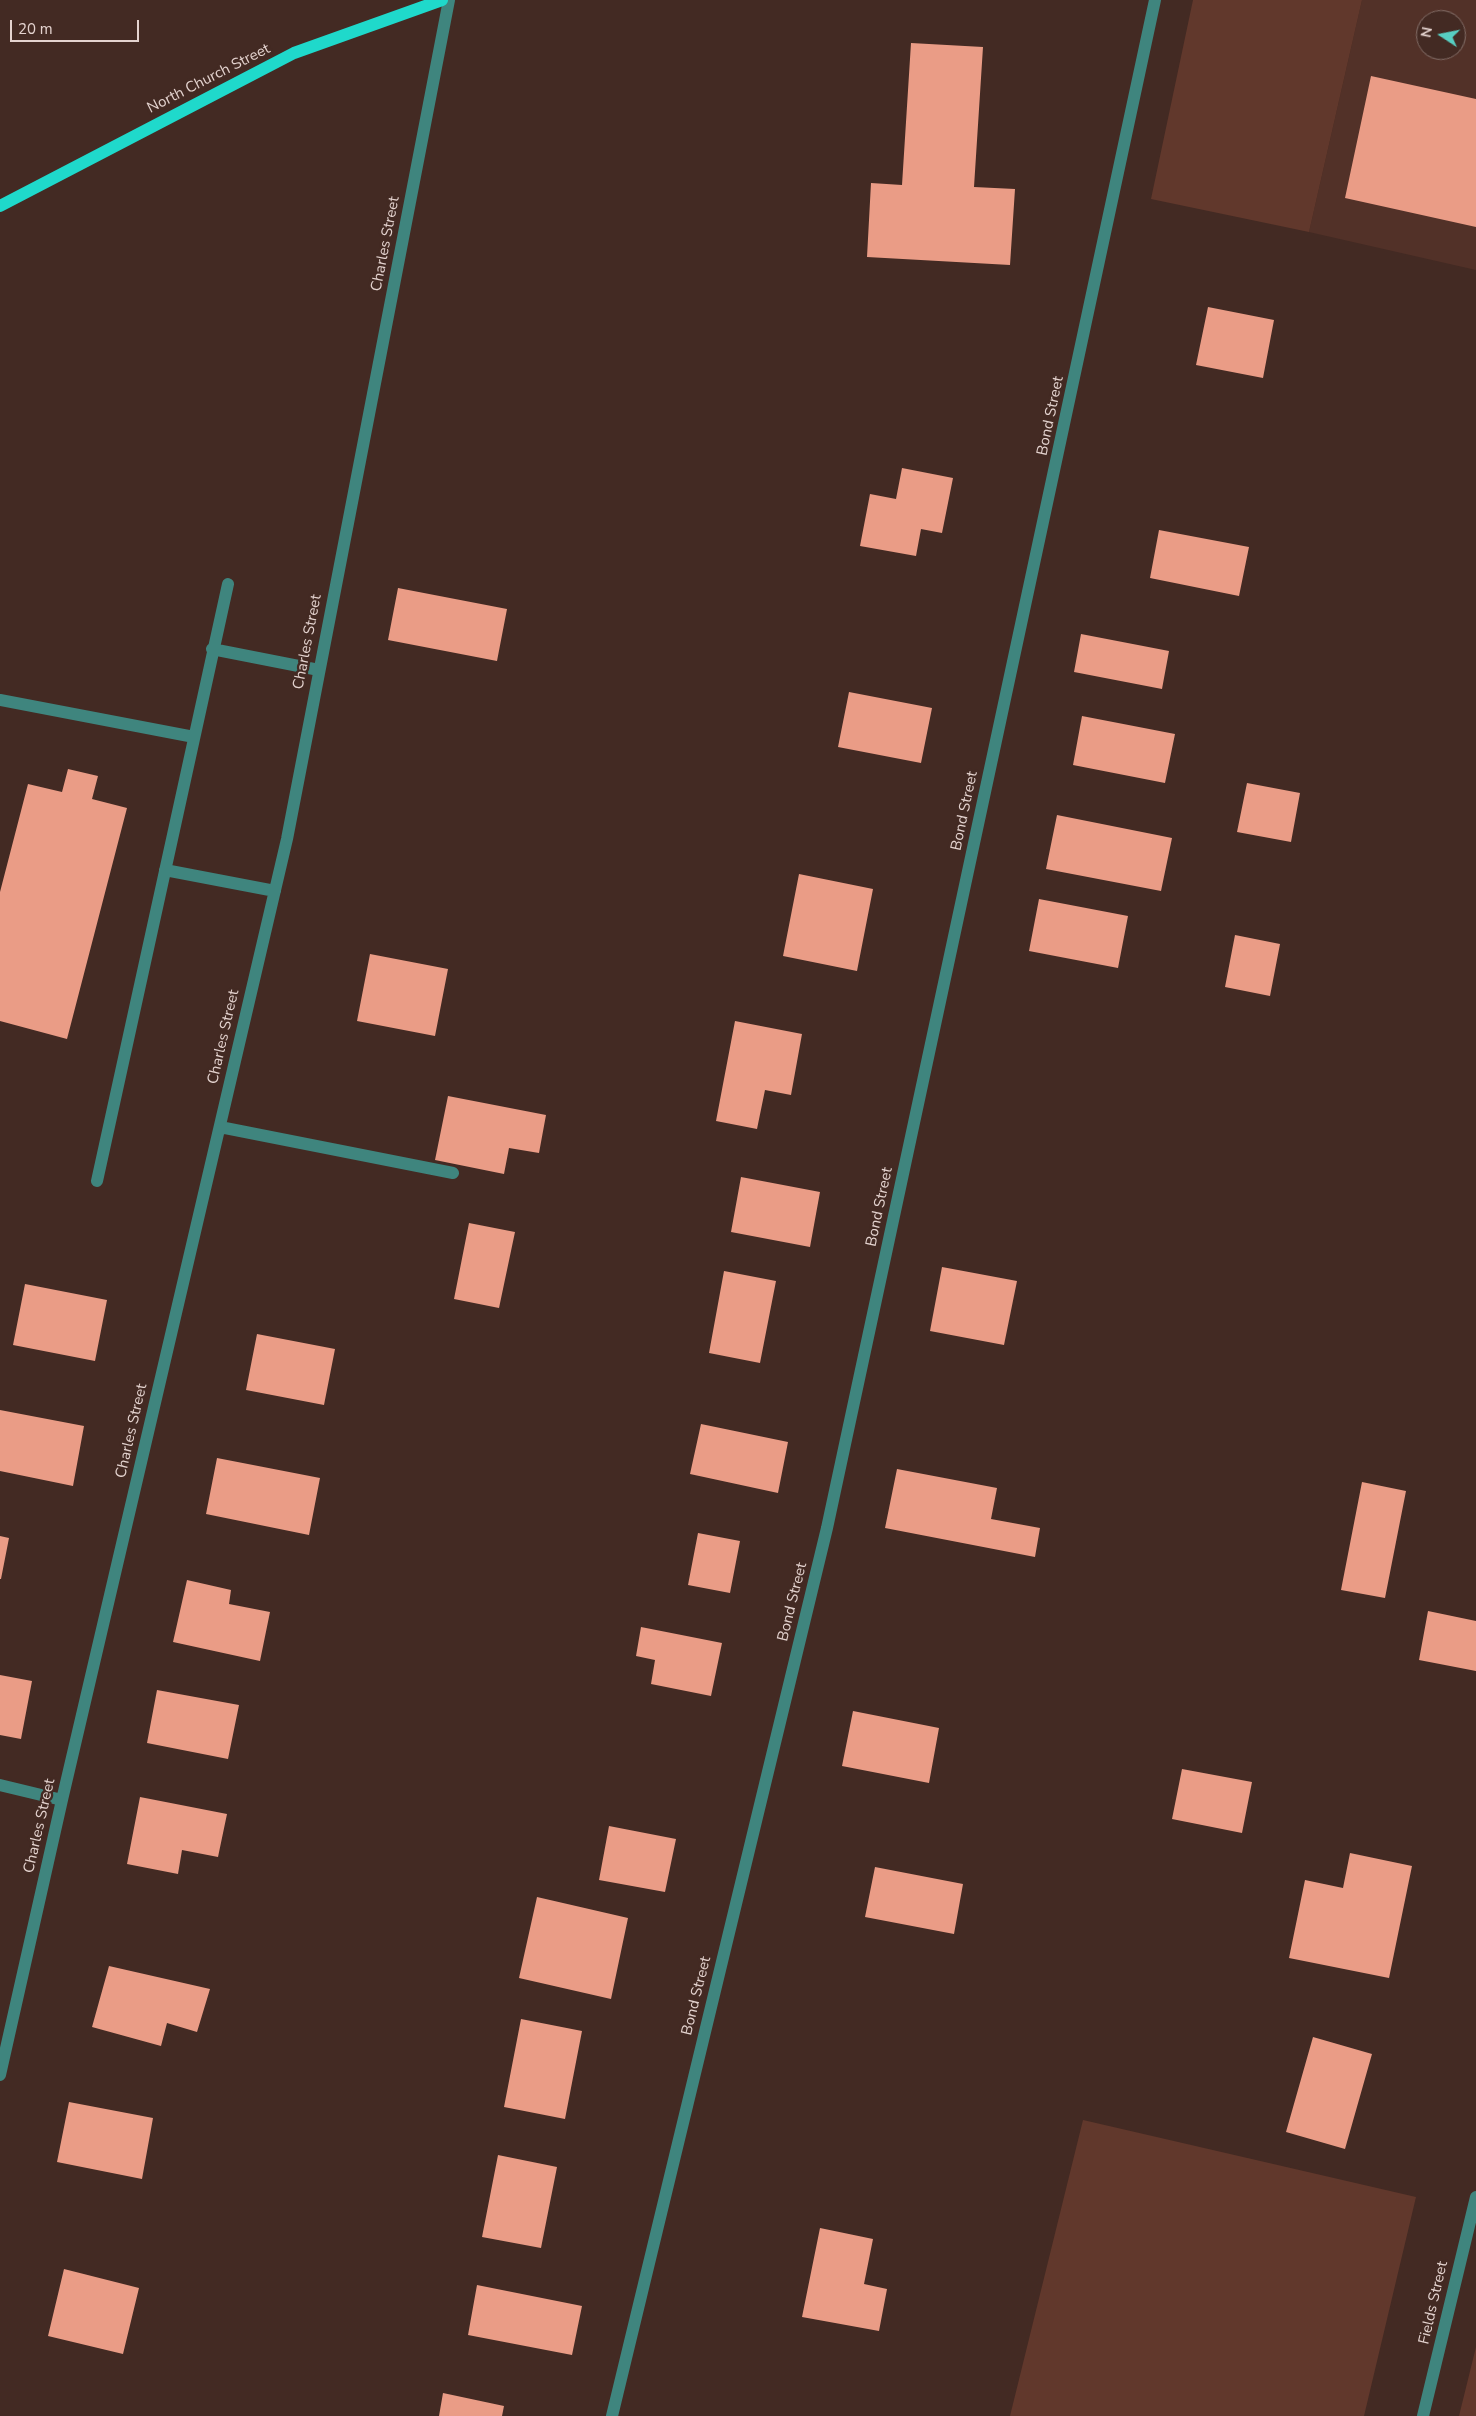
<!DOCTYPE html>
<html>
<head>
<meta charset="utf-8">
<style>
  body { margin:0 }
  #map { position:relative; width:1476px; height:2416px; overflow:hidden; background:#432a23; font-family:"Nunito Sans",sans-serif }
  canvas { display:block }
  .north { position:absolute; left:1416px; top:10px; width:50px; height:50px; box-sizing:border-box; background:#432a23; border:1px solid #836e68; border-radius:50%; rotate:281deg; font-size:14px; font-weight:700; line-height:20px; text-align:center; color:#e4d3cf }
  .north::after { content:''; display:block; margin:auto; width:18px; height:22px; background:#57cec2; clip-path:polygon(50% 0,100% 100%,50% 72%,0 100%) }
  .scale { position:absolute; left:10px; top:20px; width:129px; height:22px; box-sizing:border-box; border:2px solid #e4d3cf; border-top:0; padding-left:6px; font-size:15px; line-height:18px; white-space:nowrap; color:#e4d3cf; -webkit-text-stroke:4px #432a23; paint-order:stroke }
</style>
</head>
<body>
<div id="map">
<canvas width="1476" height="2416"></canvas>
<div class="north">N</div>
<div class="scale">20 m</div>
</div>
<script>
const ctx = document.querySelector('canvas').getContext('2d');
ctx.lineJoin = 'round';
function fill(path, color) { ctx.fillStyle = color; ctx.fill(path, 'evenodd'); }
const poly = rows => new Path2D(rows.map(r => 'M' + r).join(''));
function trace(path, color, width, dash) { ctx.strokeStyle = color; ctx.lineWidth = width; ctx.lineCap = dash ? 'butt' : 'round'; ctx.setLineDash(dash || []); ctx.stroke(path); }
function label(font, color, halo, rows, align = 'center') {
  ctx.font = font + ' "Nunito Sans",sans-serif'; ctx.lineWidth = 5; ctx.setLineDash([]); ctx.textBaseline = 'middle'; ctx.strokeStyle = halo; ctx.fillStyle = color; for (const [text, x, y, turn = 0] of rows) {
    ctx.save(); ctx.translate(x, y); ctx.rotate((+turn || 0) * Math.PI / 180); ctx.textAlign = isNaN(turn) ? turn : align; if (halo) ctx.strokeText(text, 0, 0); ctx.fillText(text, 0, 0); ctx.restore();
  }
}
fill(poly([
  [1362,0,1476,0,1476,270,1309,232],
  [1426,20,1456,20,1456,50,1426,50]
]), '#523128');
fill(poly([
  [1193,0,1362,0,1309,232,1151,199],
  [1083,2120,1416,2197,1364,2416,1010,2416],
  [1476,2347,1476,2416,1459,2416]
]), '#61382c');
fill(poly([
  [911,43,983,47,974,187,1015,189,1010,265,867,257,871,183,902,185],
  [1371,76,1476,99,1476,227,1345,198],
  [1208,307,1274,320,1263,378,1196,365],
  [902,468,953,478,942,533,921,529,916,556,860,546,870,494,896,499],
  [1159,530,1249,547,1239,596,1150,578],
  [398,588,507,609,497,661,388,640],
  [1081,634,1169,651,1162,689,1074,672],
  [849,692,932,708,921,763,838,747],
  [1082,716,1175,734,1165,783,1073,765],
  [68,769,98,776,92,799,127,808,67,1039,0,1021,0,892,28,784,62,792],
  [1247,783,1300,793,1291,842,1237,832],
  [1057,815,1172,838,1161,891,1046,869],
  [799,874,873,889,857,971,783,956],
  [1039,899,1128,916,1118,968,1029,951],
  [1235,935,1280,944,1270,996,1225,987],
  [370,954,448,969,435,1036,357,1021],
  [735,1021,802,1034,791,1095,765,1090,757,1129,716,1121],
  [448,1096,546,1115,539,1153,509,1148,504,1174,435,1160],
  [741,1177,820,1192,810,1247,731,1232],
  [469,1223,515,1232,499,1308,454,1299],
  [942,1267,1017,1281,1004,1345,930,1331],
  [724,1271,776,1281,760,1363,709,1353],
  [25,1284,107,1300,95,1361,13,1345],
  [257,1334,335,1349,324,1405,246,1390],
  [0,1410,84,1426,73,1486,0,1471],
  [701,1424,788,1442,778,1493,690,1474],
  [217,1458,320,1478,309,1535,206,1514],
  [897,1469,997,1488,991,1519,1040,1528,1035,1557,885,1528],
  [1362,1482,1406,1491,1385,1598,1341,1590],
  [698,1533,740,1541,730,1593,688,1585],
  [0,1536,9,1538,1,1579,0,1579],
  [187,1580,231,1590,229,1604,270,1612,260,1661,173,1642],
  [1428,1611,1476,1621,1476,1671,1419,1660],
  [641,1627,722,1643,711,1696,651,1684,655,1660,636,1656],
  [0,1675,32,1681,21,1739,0,1735],
  [157,1690,239,1705,228,1759,147,1743],
  [853,1711,939,1728,929,1783,842,1766],
  [1182,1769,1252,1782,1242,1833,1172,1819],
  [140,1797,227,1814,218,1857,182,1850,178,1874,127,1864],
  [609,1826,676,1839,665,1892,599,1880],
  [1350,1853,1412,1866,1389,1978,1289,1958,1305,1880,1343,1888],
  [875,1867,963,1884,954,1934,865,1917],
  [537,1897,628,1918,611,1999,519,1978],
  [109,1966,210,1989,197,2032,167,2023,161,2046,92,2027],
  [521,2019,582,2031,565,2119,504,2107],
  [1313,2037,1372,2054,1345,2149,1286,2132],
  [69,2102,153,2118,142,2179,57,2162],
  [498,2155,557,2167,541,2248,482,2237],
  [820,2228,873,2239,864,2284,887,2289,879,2331,802,2317],
  [64,2269,139,2288,123,2354,48,2336],
  [477,2285,582,2306,572,2355,468,2335],
  [443,2393,504,2406,502,2416,439,2416]
]), '#ea9c86');
trace(poly([
  [212,649,319,670],
  [0,700,194,737],
  [165,870,275,891],
  [220,1127,453,1173],
  [97,1181,228,584],
  [0,1785,62,1800],
  [0,2075,62,1800,287,839,449,0],
  [612,2416,827,1528,1155,0],
  [1423,2416,1476,2197]
]), '#3f857e', 12);
trace(poly([
  [0,206,294,53,442,0]
]), '#1fd9cb', 12);
label('15px', '#e4d3cf', '#432a23', [
  ["North Church Street",209,79,-27],
  ["Charles Street",386,244,-79],
  ["Bond Street",1051,416,-78],
  ["Charles Street",308,642,-79],
  ["Bond Street",965,811,-78],
  ["Charles Street",224,1037,-77],
  ["Bond Street",880,1207,-78],
  ["Charles Street",132,1431,-77],
  ["Bond Street",793,1602,-76],
  ["Charles Street",40,1826,-77],
  ["Bond Street",697,1996,-76],
  ["Fields Street",1434,2303,-77]
]);
</script>
</body>
</html>
